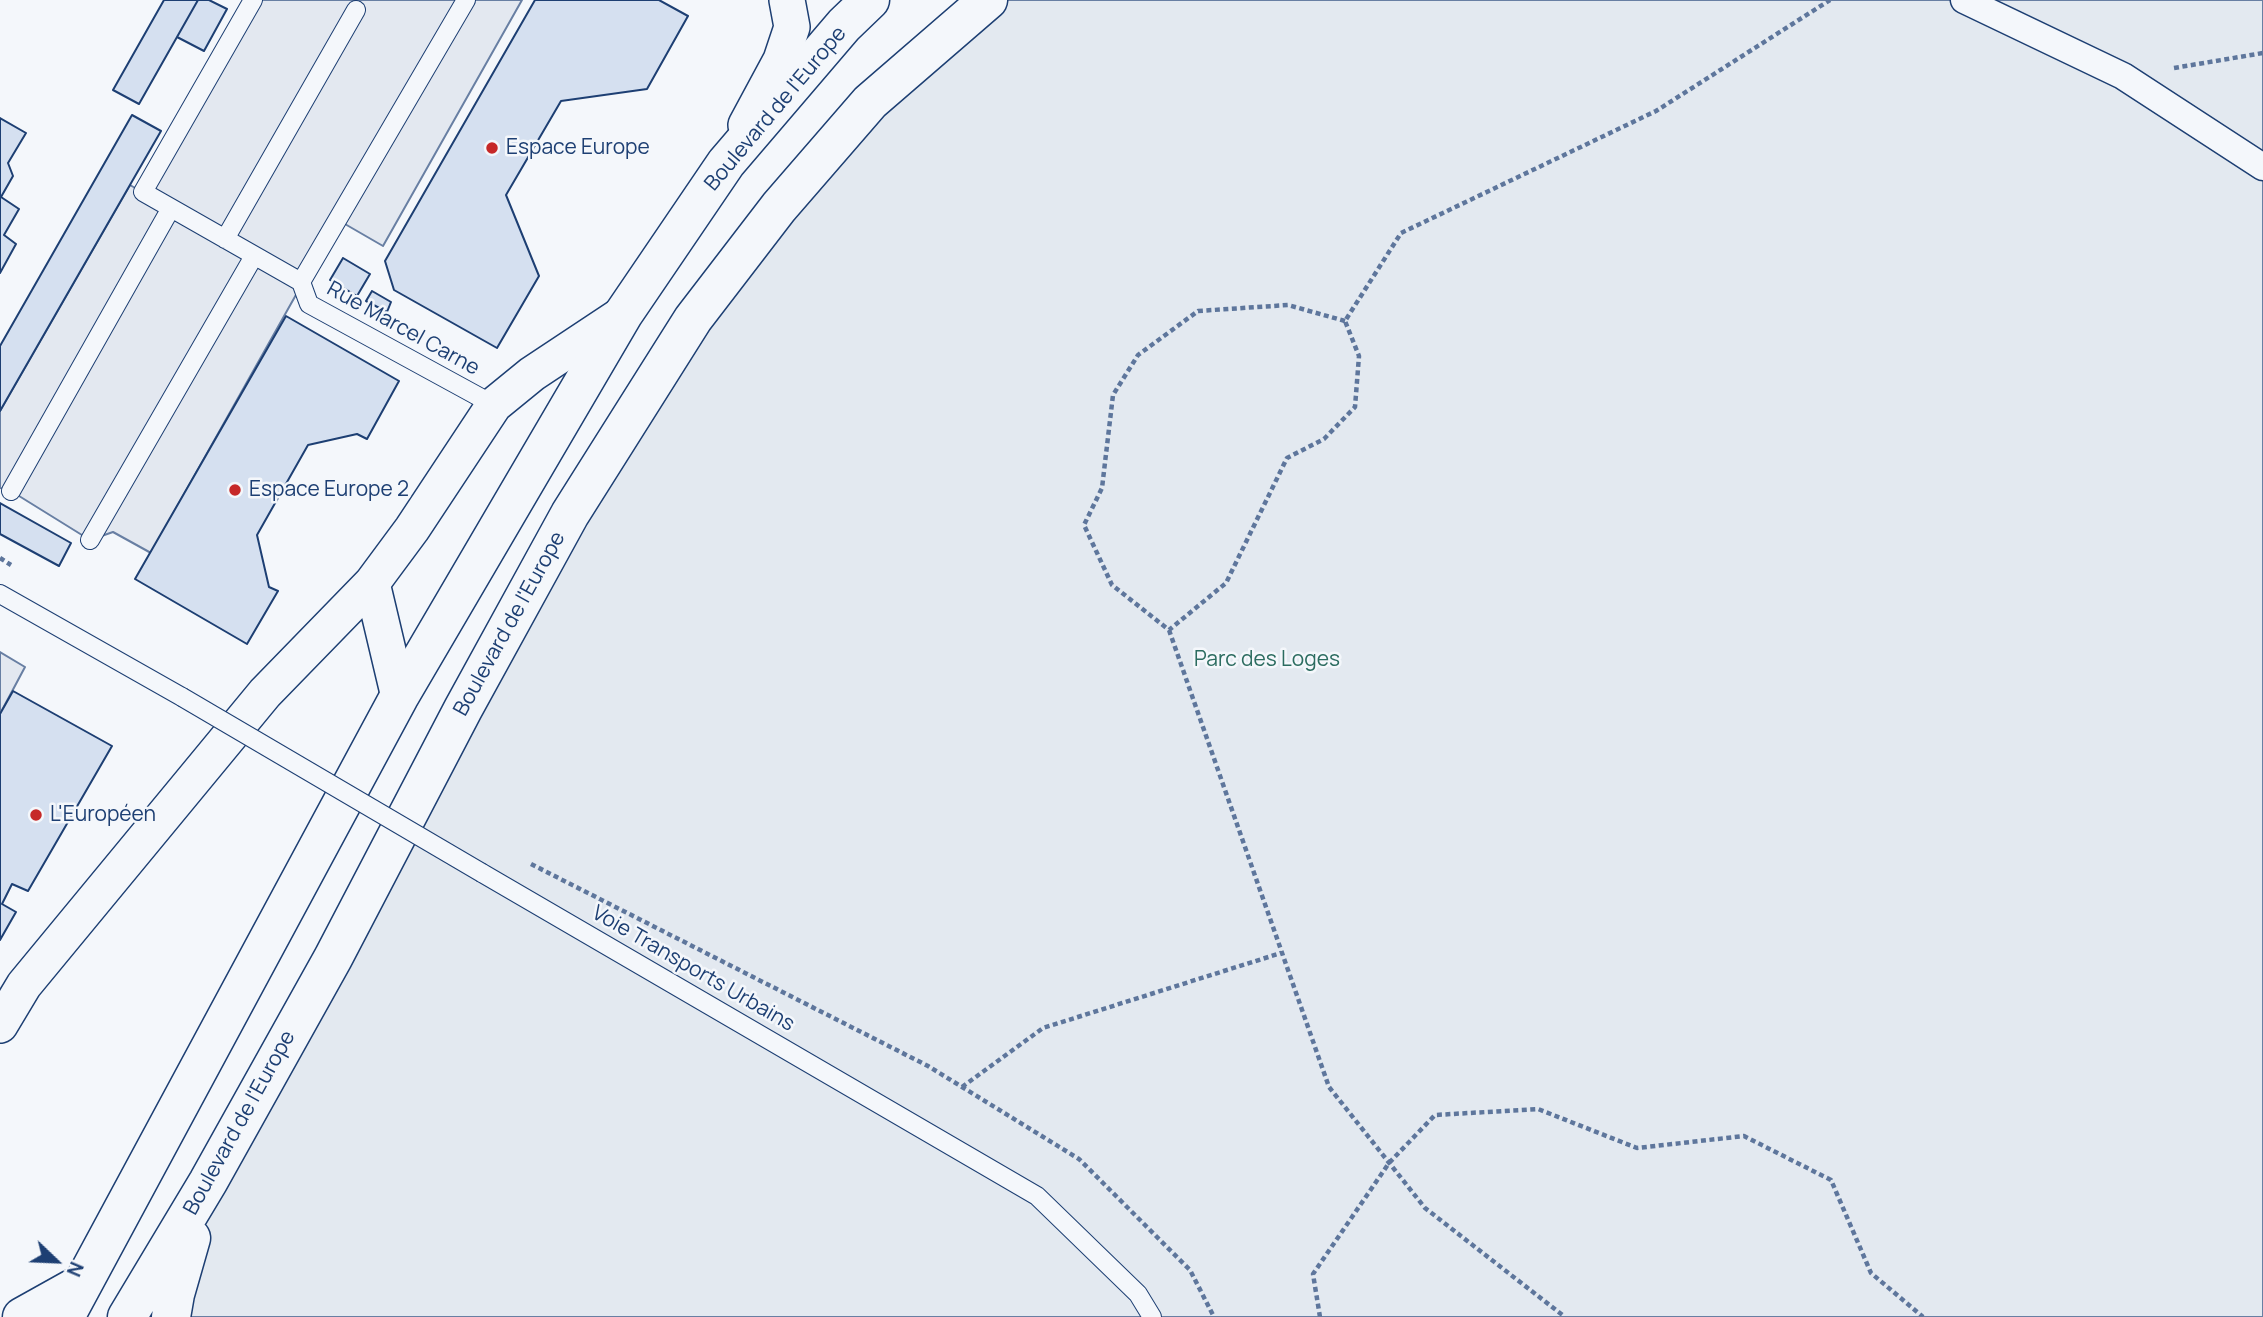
<!DOCTYPE html>
<html>
<head>
<meta charset="utf-8">
<style>
  body { margin:0 }
  #map { position:relative; width:2263px; height:1317px; overflow:hidden; background:#f4f7fb; font-family:Manrope,sans-serif }
  canvas { display:block }
  .north { position:absolute; left:21px; top:1226px; width:70px; height:70px; -webkit-text-stroke:5px #f4f7fb; paint-order:stroke; rotate:113deg; font-size:19px; font-weight:700; line-height:28px; text-align:center; color:#1d3f73 }
  .north::after { content:''; display:block; margin:auto; width:24px; height:32px; background:#1d3f73; clip-path:polygon(50% 0,100% 100%,50% 72%,0 100%) }
</style>
</head>
<body>
<div id="map">
<canvas width="2263" height="1317"></canvas>
<div class="north">N</div>
</div>
<script>
const ctx = document.querySelector('canvas').getContext('2d');
ctx.lineJoin = 'round';
function fill(path, color) { ctx.fillStyle = color; ctx.fill(path, 'evenodd'); }
const poly = rows => new Path2D(rows.map(r => 'M' + r).join(''));
function trace(path, color, width, dash) { ctx.strokeStyle = color; ctx.lineWidth = width; ctx.lineCap = dash ? 'butt' : 'round'; ctx.setLineDash(dash || []); ctx.stroke(path); }
function label(font, color, halo, rows, align = 'center') {
  ctx.font = font + ' Manrope,sans-serif'; ctx.lineWidth = 5; ctx.setLineDash([]); ctx.textBaseline = 'middle'; ctx.strokeStyle = halo; ctx.fillStyle = color; for (const [text, x, y, turn = 0] of rows) {
    ctx.save(); ctx.translate(x, y); ctx.rotate((+turn || 0) * Math.PI / 180); ctx.textAlign = isNaN(turn) ? turn : align; if (halo) ctx.strokeText(text, 0, 0); ctx.fillText(text, 0, 0); ctx.restore();
  }
}
const green = poly([
  [988,0,2263,0,2263,1317,171,1317,208,1182,693,319,988,0]
]);
fill(green, '#e3e9f0');
trace(green, '#687fa3', 2);
const parking = poly([
  [253,0,522,0,383,246,338,220,151,553,113,532,90,540,11,491,0,488,0,411,130,185,142,192,253,0],
  [0,652,25,667,0,714,0,652]
]);
fill(parking, '#e3e8f0');
trace(parking, '#687fa3', 2);
const building = poly([
  [164,0,198,0,139,104,113,90,164,0],
  [198,0,209,0,227,9,204,51,177,37,198,0],
  [535,0,659,0,688,16,647,89,561,101,506,195,539,276,497,348,394,290,385,261,535,0],
  [132,115,161,131,0,411,0,346,132,115],
  [0,118,26,133,8,163,13,176,1,197,19,209,4,235,16,244,0,273,0,118],
  [343,258,370,274,357,296,330,280,343,258],
  [372,291,391,302,387,312,366,301,372,291],
  [286,316,399,381,367,439,357,434,308,445,257,535,269,587,278,591,247,644,135,579,286,316],
  [0,503,71,543,59,566,0,534,0,503],
  [13,691,112,746,28,891,12,884,2,904,16,912,0,940,0,714,13,691]
]);
fill(building, '#d5e0f0');
trace(building, '#1d3f73', 2);
const service = poly([
  [253,0,143,192,301,282,466,0],
  [225,239,356,10],
  [301,282,309,304,494,405],
  [11,491,171,208],
  [90,540,254,256],
  [0,594,182,697],
  [482,873,1037,1196,1138,1294,1152,1317]
]);
const pedestrian = poly([
  [1964,0,2123,76,2263,167]
]);
const minor = poly([
  [746,125,781,60,792,27,787,0],
  [372,583,399,697],
  [0,1025,24,985,265,693,372,583,412,529,494,405,532,374,624,313]
]);
const secondary = poly([
  [22,1317,83,1283],
  [65,1317,399,697,624,313,726,163,844,25,870,0],
  [127,1317,208,1182,333,958,463,709,570,514,693,319,779,207,870,102,988,0],
  [171,1317,175,1294,191,1238]
]);
trace(service, '#1d3f73', 20);
trace(pedestrian, '#1d3f73', 29);
trace(minor, '#1d3f73', 38);
trace(secondary, '#1d3f73', 41);
trace(poly([
  [2174,68,2263,53],
  [1345,321,1288,305,1198,311,1138,355,1113,395,1102,488,1084,525,1112,585,1169,630,1226,583,1287,458,1324,439,1355,407,1359,356,1345,321,1401,233,1656,111,1830,0],
  [0,558,11,565],
  [1169,630,1329,1087,1425,1208,1565,1317],
  [531,864,928,1066,1079,1159,1190,1270,1214,1317],
  [962,1087,1043,1028,1281,953],
  [1320,1317,1313,1274,1389,1163,1435,1115,1538,1109,1637,1148,1744,1136,1831,1180,1871,1273,1923,1317]
]), '#5e769c', 4.5, [5, 3.5]);
trace(service, '#f4f7fb', 18);
trace(pedestrian, '#f4f7fb', 26);
trace(minor, '#f4f7fb', 35);
trace(secondary, '#f4f7fb', 38);
const serviceBridge = poly([
  [182,697,482,873]
]);
trace(serviceBridge, '#1d3f73', 20, []);
trace(serviceBridge, '#f4f7fb', 18);
for (const [x, y, r, color] of [
  [492,148,7,"#c62828"],
  [235,490,7,"#c62828"],
  [36,815,7,"#c62828"]
]) { const dot = new Path2D(); dot.arc(x, y, r, 0, 2 * Math.PI); ctx.fillStyle = color; ctx.fill(dot); trace(dot, '#f4f7fb', 2.5); }
label('21px', '#1d3f73', '#f4f7fb', [
  ["Boulevard de l'Europe",776,109,-50],
  ["Rue Marcel Carne",403,329,29],
  ["Boulevard de l'Europe",510,624,-61],
  ["Voie Transports Urbains",693,969,30],
  ["Boulevard de l'Europe",240,1123,-61]
]);
label('21px', '#1d3f73', '#f4f7fb', [
  ["Espace Europe",506,148],
  ["Espace Europe 2",249,490],
  ["L'Européen",50,815]
], 'left');
label('21px', '#2c6c60', '#f4f7fb', [
  ["Parc des Loges",1267,660]
]);
</script>
</body>
</html>
